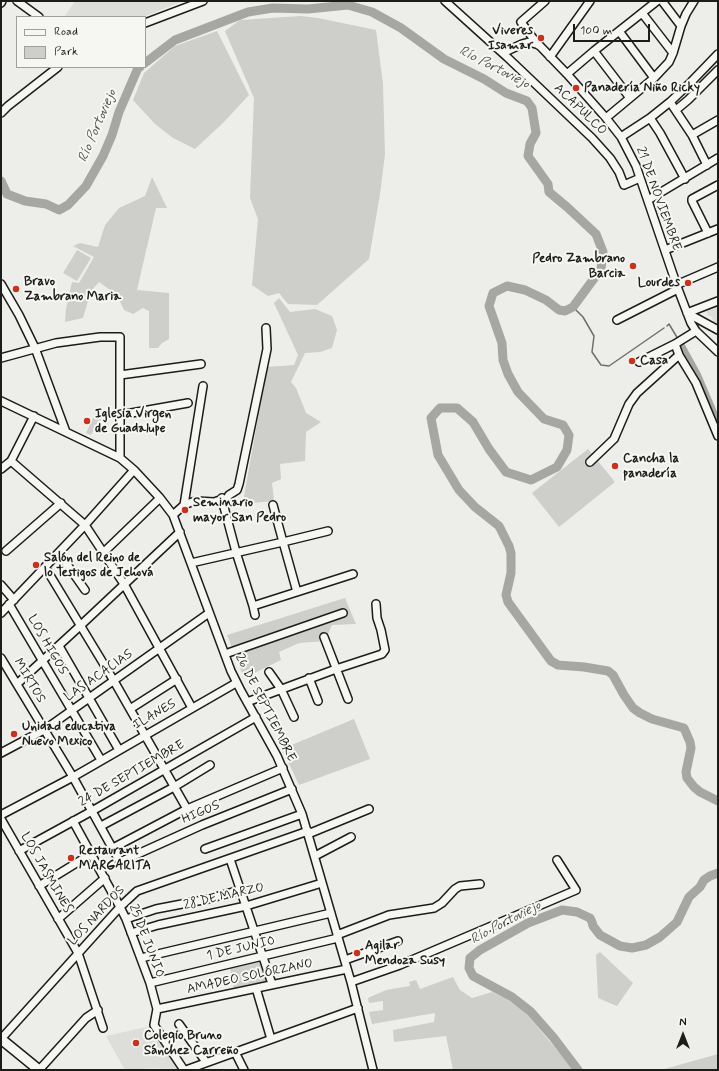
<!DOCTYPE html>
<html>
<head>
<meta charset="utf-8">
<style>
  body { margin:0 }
  #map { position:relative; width:719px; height:1071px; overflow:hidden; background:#edede9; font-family:Mynerve,sans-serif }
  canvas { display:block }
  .frame { position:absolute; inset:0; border:2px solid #1c1c1c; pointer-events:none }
  .legend { position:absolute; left:16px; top:16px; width:130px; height:52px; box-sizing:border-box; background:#f6f6f2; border:1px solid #9f9f9c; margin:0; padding:5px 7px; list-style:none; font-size:12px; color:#1c1c1c }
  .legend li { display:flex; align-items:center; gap:8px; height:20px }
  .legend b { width:20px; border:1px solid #9f9f9c }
  .north { position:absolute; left:663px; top:1015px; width:40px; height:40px; -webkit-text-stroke:3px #f6f6f2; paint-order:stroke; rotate:0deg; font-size:11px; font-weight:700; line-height:16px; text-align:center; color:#1c1c1c }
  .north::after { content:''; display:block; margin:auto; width:14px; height:18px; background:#1c1c1c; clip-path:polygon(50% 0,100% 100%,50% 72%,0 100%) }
  .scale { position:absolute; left:573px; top:24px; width:77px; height:18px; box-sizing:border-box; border:2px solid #1c1c1c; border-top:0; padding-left:5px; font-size:12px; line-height:14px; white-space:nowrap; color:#1c1c1c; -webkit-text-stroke:3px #f6f6f2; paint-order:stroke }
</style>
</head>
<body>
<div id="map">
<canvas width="719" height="1071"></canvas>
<div class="frame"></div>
<ul class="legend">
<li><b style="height:5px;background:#f6f6f2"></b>Road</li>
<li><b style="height:11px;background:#cececb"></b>Park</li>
</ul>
<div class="north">N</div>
<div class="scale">100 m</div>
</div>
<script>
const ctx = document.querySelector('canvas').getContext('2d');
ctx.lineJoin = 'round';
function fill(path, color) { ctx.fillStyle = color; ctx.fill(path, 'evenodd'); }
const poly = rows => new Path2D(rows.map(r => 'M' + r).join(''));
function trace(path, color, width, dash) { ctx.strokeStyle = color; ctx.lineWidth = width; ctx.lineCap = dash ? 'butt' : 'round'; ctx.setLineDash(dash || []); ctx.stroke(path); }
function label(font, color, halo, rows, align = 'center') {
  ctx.font = font + ' Mynerve,sans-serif'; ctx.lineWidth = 4; ctx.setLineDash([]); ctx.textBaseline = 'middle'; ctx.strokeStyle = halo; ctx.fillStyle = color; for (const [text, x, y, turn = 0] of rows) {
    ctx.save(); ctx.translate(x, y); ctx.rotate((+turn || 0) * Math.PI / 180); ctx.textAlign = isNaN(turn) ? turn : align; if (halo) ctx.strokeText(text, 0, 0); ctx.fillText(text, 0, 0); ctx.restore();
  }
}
fill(poly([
  [75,1,183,1,143,17,64,17],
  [718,305,718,325,715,324,711,316,708,316,706,310],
  [151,1026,177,1069,154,1068,125,1070,106,1036]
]), '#ddddda');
fill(poly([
  [301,16,318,18,376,30,383,84,385,154,380,194,369,259,317,305,288,304,279,293,268,296,252,285,258,219,250,198,254,98,225,31,240,20],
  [217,31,249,95,223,123,195,149,173,138,155,124,133,100,144,73,175,46],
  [152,177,167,208,156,208,137,290,169,293,169,339,162,343,158,348,149,348,149,311,143,308,133,314,124,310,117,295,99,282,91,291,83,318,65,322,66,309,72,282,79,283,94,257,73,246,80,243,98,247,105,225,119,208,145,196],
  [77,250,91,258,77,281,63,273],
  [279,298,290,312,315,309,332,316,337,330,332,348,320,352,305,353,291,382,296,388,306,413,321,422,306,432,305,461,280,464,281,479,272,483,274,501,252,503,243,502,267,367,294,365,298,355,274,303],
  [98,408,113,413,113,418,108,421,108,425,99,420,91,435,86,433],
  [588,449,615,482,559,527,532,493],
  [345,598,356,624,332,625,325,641,299,643,279,652,281,660,244,678,227,635],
  [354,719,370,759,299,785,282,749],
  [600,952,633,983,617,1006,598,998,596,955],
  [260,960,268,982,234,990,230,968],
  [453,977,460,990,472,998,492,992,506,999,524,1011,574,1070,453,1070,446,1036,394,1042,393,1030,434,1022,435,1013,372,1024,369,1012,383,1010,383,1001,369,1003,368,998,386,990,410,986,409,982,416,980,420,989],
  [718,1054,718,1070,661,1070]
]), '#cececb');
trace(poly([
  [573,307,583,317,594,336,592,352,601,365,609,366,664,328],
  [667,326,669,324,678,339]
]), '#6f6f6d', 1.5);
trace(poly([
  [682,345,698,374,718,421]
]), '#a6a6a3', 5.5);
trace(poly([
  [145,63,175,40,248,12,273,8,308,9,348,5,372,12,401,28,444,59,484,79,506,93,527,101,532,108,536,133,530,144,528,156,548,184,549,192,567,207,596,234,603,252,601,269,573,307,565,311,559,310,546,300,525,290,507,286,493,293,489,306,502,343,503,360,508,374,518,392,544,419,563,425,569,435,567,450,557,467,531,480,506,472,489,449,473,422,457,408,440,408,431,418,438,455,459,490,475,507,499,526,509,546,511,553,511,573,506,595,508,602,551,661,558,665,584,667,608,671,613,675,624,695,633,708,640,713,652,719,684,728,690,742,691,748,686,772,687,778,694,787,700,792,718,801],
  [1,181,7,194,25,201,46,204,59,210,68,205,86,186,103,156,112,135,119,112,138,68,140,67],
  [578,1070,553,1037,530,1011,512,997,473,976,469,968,470,958,480,950,528,923,562,910,577,912,590,918,592,922,593,926,600,935,620,946,632,948,646,945,660,937,677,922,689,897,700,887,704,880,710,876,718,873]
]), '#a6a6a3', 9);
const minor = poly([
  [17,1,39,17],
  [445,1,507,57,592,138,610,158,619,172,624,185,640,178],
  [1,3,2,1],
  [642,13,673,53],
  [145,23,203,1],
  [681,26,686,14,694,1],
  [619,31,654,78],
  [538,45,521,22,545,1],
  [497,48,507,51,522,44,529,42,539,45,567,74,606,118,621,137,636,166,678,289,691,323,696,331,718,352],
  [594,51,630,98],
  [550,57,590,1],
  [567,74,594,51,657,1],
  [670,102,692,135,707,165],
  [676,110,688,100,718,70],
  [1,113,8,106,58,67],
  [606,118,654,78,669,62,673,53,681,26,662,1],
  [650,118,660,133,685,179],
  [692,135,718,120],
  [621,137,650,118,670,102,691,82,718,54],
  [648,200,718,158],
  [708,233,692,201,692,199,718,185],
  [665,250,718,229],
  [1,284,19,315,35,348,66,432],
  [676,285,718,267],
  [687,313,718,330],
  [687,313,718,301],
  [617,320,678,289],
  [266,328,267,349,239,484,237,490,229,495,224,503,224,507,236,552,253,606,353,574],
  [675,344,679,355,696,383,718,436],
  [1,358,56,343,100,337,120,337,120,458],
  [639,362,675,344,696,331],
  [120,375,201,364],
  [1,401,120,458,134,470,160,498,173,515,231,671,241,691,277,756,302,814,351,982,373,1070],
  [120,415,188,403],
  [11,461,85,525,124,584,192,708],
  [590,462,614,439,629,404,637,393,679,355],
  [1,469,11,461,34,416],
  [184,505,203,386],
  [173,515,184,505,189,503,196,501,214,502,220,500,222,498],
  [6,551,61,503],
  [104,552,160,498],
  [59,553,85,590],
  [191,563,283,542,273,505],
  [45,567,114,681,187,809],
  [1,585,14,600],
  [297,592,283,542,328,531],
  [9,604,101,760],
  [253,606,255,615],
  [1,613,85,525,134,470],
  [324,637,348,699],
  [59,646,119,750],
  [225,654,343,613],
  [1,658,73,777,120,862,202,825,292,789],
  [269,672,281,689,294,717],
  [309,678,318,701],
  [17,684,80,626,180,532],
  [247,702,336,669,382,654,385,650,381,630,377,618,376,604],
  [130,709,177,679],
  [1,753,44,730,209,613],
  [1,815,73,777,236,683],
  [1,819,78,953,103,1028],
  [73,821,120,907,126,919,150,983,157,1009,154,1025,184,1070],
  [101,826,174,787,210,765],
  [308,834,369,809],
  [113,848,187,809,283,768],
  [205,849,302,814],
  [19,851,92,811,256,717],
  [315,856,351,837],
  [230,859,272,984],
  [39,886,91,854],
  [58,919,105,878],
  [126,919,156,909,208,899,240,890],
  [131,933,158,925,246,906,322,883],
  [337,935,389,915,434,908,442,903,455,889,460,886,480,884],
  [141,958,331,913],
  [345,960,398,941],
  [351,982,400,965,576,890,557,860],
  [150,983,338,938],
  [256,988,271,1039],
  [157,1009,347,969],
  [179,1024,206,1062],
  [1,1039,120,907,137,891,308,831],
  [235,1052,244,1070],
  [39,1070,86,1018,98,1010],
  [186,1070,358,1008]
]);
const major = poly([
  [1,1039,39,1070]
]);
trace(minor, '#1c1c1c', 10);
trace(major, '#1c1c1c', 12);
trace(minor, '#f6f6f2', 7);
trace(major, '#f6f6f2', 9);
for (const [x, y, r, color] of [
  [541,38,4,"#c8321e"],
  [576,88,4,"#c8321e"],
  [633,266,4,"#c8321e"],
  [688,283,4,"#c8321e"],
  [16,289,4,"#c8321e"],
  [632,361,4,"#c8321e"],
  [87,421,4,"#c8321e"],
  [615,466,4,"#c8321e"],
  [185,510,4,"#c8321e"],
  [36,565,4,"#c8321e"],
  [14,734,4,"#c8321e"],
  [71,858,4,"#c8321e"],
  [357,953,4,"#c8321e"],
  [136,1043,4,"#c8321e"]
]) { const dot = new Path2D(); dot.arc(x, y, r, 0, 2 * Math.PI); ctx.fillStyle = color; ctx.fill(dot); trace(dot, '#f6f6f2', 1.5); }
label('bold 13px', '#1c1c1c', '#f6f6f2', [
  ["Viveres",533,31,"right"],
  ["Isamar",533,46,"right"],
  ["Panadería Niño Ricky",584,88],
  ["Pedro Zambrano",625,259,"right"],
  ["Barcia",625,274,"right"],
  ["Bravo",24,282],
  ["Zambrano Maria",24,297],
  ["Lourdes",680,283,"right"],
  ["Casa",640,361],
  ["Iglesia Virgen",95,414],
  ["de Guadalupe",95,429],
  ["Cancha la",623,459],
  ["panadería",623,474],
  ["Seminario",193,503],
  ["mayor San Pedro",193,518],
  ["Salón del Reino de",44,558],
  ["lo Testigos de Jehová",44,573],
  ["Unidad educativa",22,727],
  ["Nuevo Mexico",22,742],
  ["Restaurant",79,851],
  ["MARGARITA",79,866],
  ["Agilar",365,946],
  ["Mendoza Susy",365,961],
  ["Colegio Bruno",144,1036],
  ["Sánchez Carreño",144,1051]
], 'left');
label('13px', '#1c1c1c', '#f6f6f2', [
  ["ACAPULCO",580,110,44],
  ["21 DE NOVIEMBRE",658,199,70],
  ["LOS HIGOS",47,645,60],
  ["LAS ACACIAS",99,676,-35],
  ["MIRTOS",29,681,59],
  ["26 DE SEPTIEMBRE",265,708,63],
  ["ILANES",155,715,-30],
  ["24 DE SEPTIEMBRE",132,774,-30],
  ["HIGOS",201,813,-23],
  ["LOS JASMINES",46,873,60],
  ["28 DE MARZO",224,897,-13],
  ["LOS NARDOS",97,916,-47],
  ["25 DE JUNIO",146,941,69],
  ["1 DE JUNIO",241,949,-13],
  ["AMADEO SOLÓRZANO",250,977,-12]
]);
label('italic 14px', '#535352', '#f6f6f2', [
  ["Río Portoviejo",494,68,27],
  ["Río Portoviejo",98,126,-67],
  ["Río Portoviejo",506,923,-28]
]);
</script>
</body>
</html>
